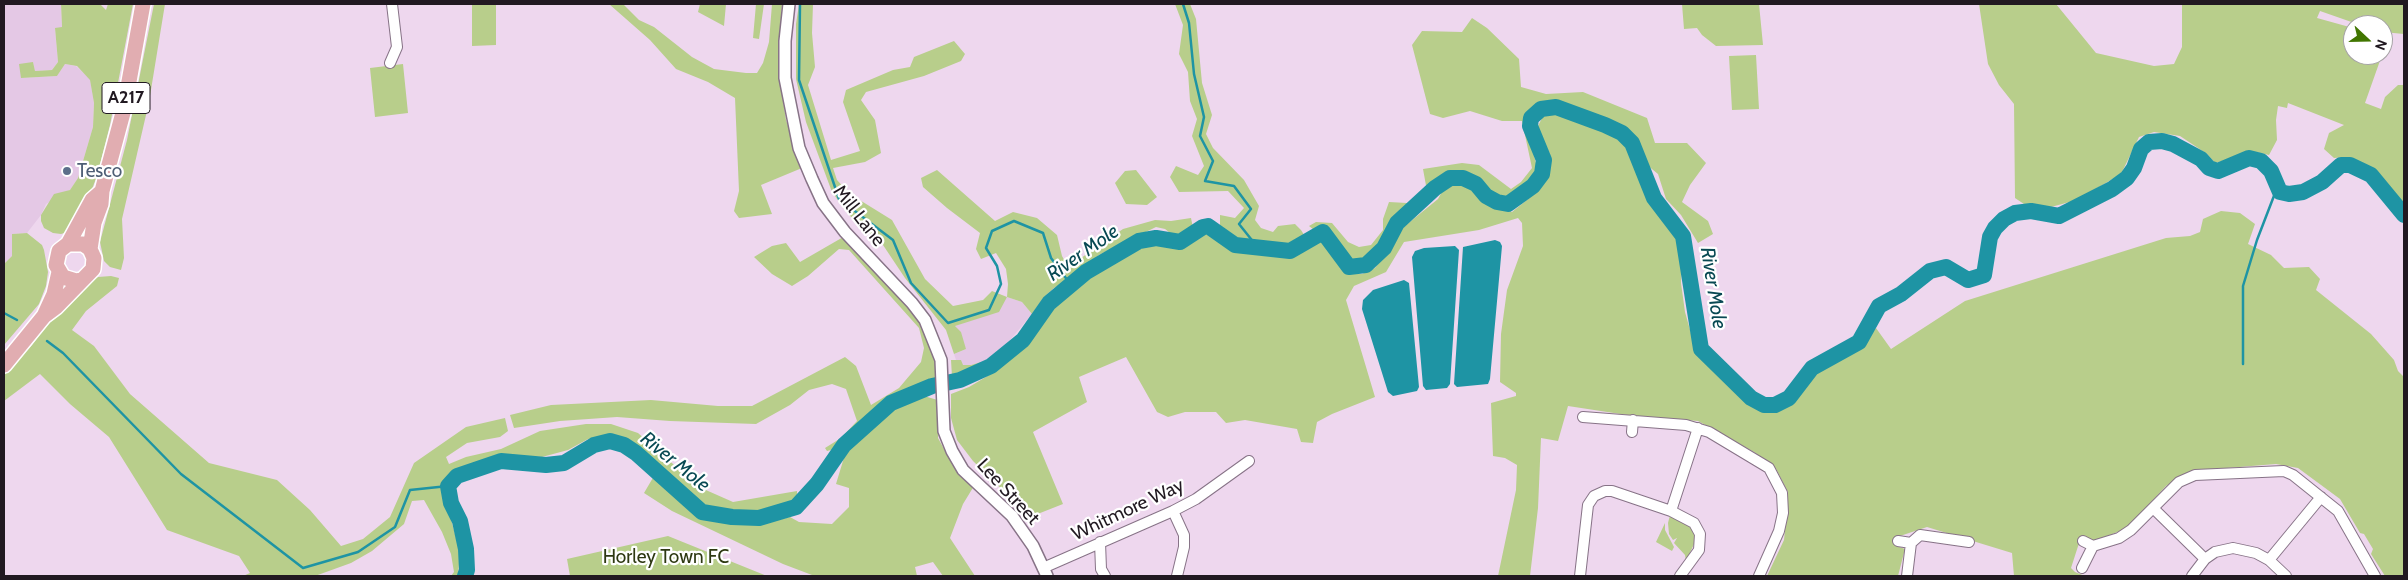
<!DOCTYPE html>
<html>
<head>
<meta charset="utf-8">
<style>
  body { margin:0 }
  #map { position:relative; width:2408px; height:580px; overflow:hidden; background:#eed7ee; font-family:Cabin,sans-serif }
  canvas { display:block }
  .frame { position:absolute; inset:0; border:5px solid #211921; pointer-events:none }
  .north { position:absolute; left:2343px; top:15px; width:50px; height:50px; box-sizing:border-box; background:#fff; border:1px solid #a6a3a6; border-radius:50%; rotate:111deg; font-size:14px; font-weight:700; line-height:20px; text-align:center; color:#211921 }
  .north::after { content:''; display:block; margin:auto; width:18px; height:22px; background:#417601; clip-path:polygon(50% 0,100% 100%,50% 72%,0 100%) }
</style>
</head>
<body>
<div id="map">
<canvas width="2408" height="580"></canvas>
<div class="frame"></div>
<div class="north">N</div>
</div>
<script>
const ctx = document.querySelector('canvas').getContext('2d');
ctx.lineJoin = 'round';
function fill(path, color) { ctx.fillStyle = color; ctx.fill(path, 'evenodd'); }
const poly = rows => new Path2D(rows.map(r => 'M' + r).join(''));
function trace(path, color, width, dash) { ctx.strokeStyle = color; ctx.lineWidth = width; ctx.lineCap = dash ? 'butt' : 'round'; ctx.setLineDash(dash || []); ctx.stroke(path); }
function label(font, color, halo, rows, align = 'center') {
  ctx.font = font + ' Cabin,sans-serif'; ctx.lineWidth = 4.5; ctx.setLineDash([]); ctx.textBaseline = 'middle'; ctx.strokeStyle = halo; ctx.fillStyle = color; for (const [text, x, y, turn = 0] of rows) {
    ctx.save(); ctx.translate(x, y); ctx.rotate((+turn || 0) * Math.PI / 180); ctx.textAlign = isNaN(turn) ? turn : align; if (halo) ctx.strokeText(text, 0, 0); ctx.fillText(text, 0, 0); ctx.restore();
  }
}
fill(poly([
  [4,4,61,4,62,28,55,29,58,62,52,70,35,71,33,62,21,78,57,76,65,64,76,66,90,79,94,103,93,127,78,178,70,190,46,204,41,215,27,233,12,234,12,256,4,264],
  [1007,297,1022,302,1032,314,1005,346,983,364,981,362,971,365,962,365,961,360,956,360,954,354,966,349,955,326,975,318]
]), '#e4c8e5');
fill(poly([
  [61,4,100,4,106,10,108,4,133,4,110,125,97,176,89,197,71,231,61,234,53,233,44,228,41,221,41,215,54,194,70,190,78,178,93,127,94,103,90,80,77,66,65,64,57,76,21,78,19,64,33,62,35,71,52,70,58,62,55,28,62,27],
  [154,4,165,4,149,102,122,219,124,258,121,270,110,267,104,261,100,242,127,140],
  [472,4,496,4,496,45,472,46],
  [609,4,623,4,639,20,654,27,692,57,714,69,746,73,757,73,763,63,769,42,772,4,782,4,780,32,781,87,786,120,802,168,761,185,772,214,739,218,734,211,739,191,735,98,708,82,676,69,650,40],
  [700,4,726,4,724,26,698,12],
  [756,4,764,4,759,39,753,38],
  [799,4,813,4,812,33,815,67,808,85,831,160,860,151,843,102,846,90,893,70,910,67,914,57,954,41,965,54,961,61,924,76,866,92,861,100,875,120,881,153,865,162,833,168,837,180,850,194,892,220,925,279,953,306,983,300,992,291,1007,297,1008,284,1006,269,996,253,981,259,976,249,980,233,947,208,923,187,921,178,937,170,995,221,1013,212,1037,218,1057,235,1062,256,1068,267,1123,229,1155,220,1171,221,1191,218,1193,228,1174,236,1165,229,1156,227,1099,255,1073,276,1054,288,1044,297,1032,314,1022,302,1007,297,999,312,955,326,961,332,966,349,954,354,946,330,905,278,883,245,849,215,832,192,806,122,796,79,796,24],
  [1175,4,1190,4,1196,19,1202,83,1212,115,1206,134,1213,148,1244,180,1259,206,1255,220,1261,228,1273,232,1278,226,1295,224,1301,230,1306,238,1294,245,1237,240,1220,227,1220,215,1235,218,1244,208,1228,191,1179,192,1170,177,1176,166,1198,175,1204,166,1192,136,1197,119,1190,101,1188,72,1179,54,1183,25],
  [1682,4,1759,4,1763,45,1716,46,1702,35,1697,28,1684,29],
  [1979,4,2056,4,2096,53,2154,66,2174,64,2182,47,2182,4,2404,4,2404,34,2383,32,2383,25,2360,25,2320,11,2317,18,2353,28,2353,55,2382,55,2365,103,2381,109,2385,97,2398,85,2404,85,2404,207,2375,171,2349,157,2334,158,2324,149,2329,133,2344,125,2288,103,2287,108,2278,106,2276,120,2277,140,2269,155,2256,152,2215,163,2207,154,2180,136,2154,132,2139,137,2121,174,2077,200,2051,207,2024,204,2015,198,2014,104,1999,85,1988,64],
  [1472,18,1487,28,1519,59,1521,87,1546,94,1583,92,1647,118,1655,143,1687,143,1706,163,1690,185,1682,202,1708,221,1713,234,1698,243,1681,215,1666,199,1658,174,1647,165,1635,137,1606,123,1557,104,1537,104,1524,118,1536,163,1536,173,1519,191,1505,198,1489,192,1478,179,1464,173,1444,175,1427,191,1423,169,1462,163,1479,165,1511,189,1521,182,1532,168,1522,121,1502,121,1470,111,1443,118,1430,114,1412,45,1422,31,1462,32],
  [1756,55,1759,109,1732,110,1729,56],
  [403,64,408,113,375,117,370,68],
  [1553,114,1573,118,1610,132,1627,145,1654,205,1680,238,1682,256,1681,283,1685,312,1696,351,1754,405,1768,409,1784,407,1798,396,1814,373,1858,350,1876,328,1891,349,1965,301,2166,238,2190,236,2200,232,2203,219,2221,211,2240,213,2255,224,2248,244,2271,255,2284,268,2309,267,2320,279,2316,290,2371,334,2394,360,2398,371,2404,377,2404,576,2385,576,2371,554,2373,549,2364,534,2360,533,2340,499,2298,468,2276,464,2190,471,2166,486,2127,528,2093,542,2081,537,2071,568,2075,572,2085,576,2014,576,2012,553,1927,527,1897,537,1894,545,1905,549,1898,576,1767,576,1784,540,1785,530,1788,492,1776,469,1754,452,1698,421,1627,415,1568,406,1558,441,1541,438,1538,508,1530,576,1498,576,1516,490,1517,465,1505,458,1493,456,1491,403,1516,396,1516,393,1500,382,1501,334,1507,290,1523,246,1522,223,1518,218,1479,230,1404,242,1386,272,1354,286,1346,300,1375,397,1332,414,1317,422,1313,443,1301,442,1297,429,1245,420,1226,423,1216,412,1185,412,1168,417,1157,412,1126,357,1079,377,1087,402,1033,432,1063,504,1030,517,973,461,957,440,951,418,951,394,969,387,991,374,1014,356,1032,336,1046,312,1085,280,1140,244,1160,242,1178,246,1188,243,1206,232,1215,235,1230,248,1244,252,1288,255,1318,239,1328,240,1342,266,1349,273,1362,274,1375,268,1393,244,1400,230,1438,199,1444,188,1454,182,1471,184,1482,197,1496,206,1512,212,1528,199,1549,172,1550,154,1543,142,1538,126,1543,116],
  [1136,170,1157,197,1147,205,1126,204,1115,183,1125,171],
  [1389,202,1407,203,1407,209,1391,222,1378,250,1365,261,1351,262,1341,254,1337,239,1327,228,1314,230,1309,226,1316,222,1332,223,1348,242,1359,247,1371,245,1383,230,1383,219],
  [27,233,42,245,44,250,48,272,46,286,39,304,4,345,4,264,12,256,12,234],
  [845,236,926,325,938,368,936,379,900,395,875,410,835,449,827,451,825,448,841,438,857,421,846,389,832,384,809,390,790,405,756,424,670,421,617,417,560,421,514,428,510,415,551,405,651,400,718,406,752,406,845,357,856,366,871,405,899,388,921,362,924,348,919,328,849,250,839,249,808,276,792,286,772,274,754,257,772,246,786,243,800,262],
  [111,276,119,278,117,286,86,311,72,330,94,346,130,394,209,463,277,480,310,510,341,546,363,539,390,517,414,463,466,427,505,418,508,431,500,437,467,443,446,457,449,464,466,457,501,449,540,431,586,424,611,424,638,433,699,487,733,502,797,491,797,502,768,512,740,514,708,507,661,471,632,444,612,436,588,439,568,450,542,457,504,455,466,466,446,478,444,493,460,553,458,576,451,576,454,572,451,554,442,532,424,500,412,501,404,524,372,551,351,563,315,576,243,576,250,573,239,556,167,530,109,437,70,404,40,374,4,401,4,375,32,345,56,312,81,287,98,277],
  [951,360,961,360,963,365,971,365,981,362,983,364,972,371,952,377],
  [924,396,941,401,938,438,950,460,974,486,963,504,950,538,975,576,943,576,933,562,915,567,917,576,570,576,567,559,668,536,767,576,812,575,783,564,672,511,644,493,654,476,683,502,705,517,758,525,790,517,799,522,832,524,849,507,849,488,836,484,846,451,889,410],
  [1670,515,1691,527,1694,533,1695,542,1686,561,1685,555,1674,543,1677,538,1673,540,1669,534,1668,523],
  [1665,523,1665,530,1674,547,1672,551,1656,542]
]), '#b8ce8b');
fill(poly([
  [1495,240,1500,242,1502,246,1490,379,1488,384,1457,387,1454,384,1463,247],
  [1455,246,1459,250,1450,384,1447,388,1426,390,1423,386,1412,257,1415,251,1424,248],
  [1404,280,1409,283,1419,387,1417,391,1393,396,1388,392,1362,309,1363,300,1373,290]
]), '#1e94a4');
trace(poly([
  [800,4,799,80,839,199,893,240,911,283,948,323,989,310,1001,284,997,266,986,248,992,231,1014,221,1043,233,1051,258,1071,285],
  [1183,4,1189,23,1194,74,1204,117,1200,136,1213,161,1205,181,1234,186,1251,209,1239,224,1259,249],
  [4,313,17,320],
  [47,341,63,353,181,474,303,568,358,552,395,527,410,490,448,486],
  [2243,364,2243,286,2257,240,2277,188]
]), '#1e94a4', 2.5);
trace(poly([
  [465,576,467,570,466,549,460,521,451,503,448,486,457,476,501,461,546,465,564,463,594,445,610,441,624,445,636,453,702,512,732,517,759,518,796,507,817,484,844,445,891,403,932,386,960,380,991,366,1023,340,1049,303,1086,272,1139,241,1156,238,1180,242,1203,227,1208,226,1235,245,1290,251,1323,232,1349,267,1366,265,1384,248,1397,223,1435,188,1450,178,1463,178,1476,184,1486,196,1497,202,1508,204,1533,186,1542,174,1544,160,1530,126,1531,118,1541,109,1556,107,1605,125,1622,133,1632,143,1654,198,1683,236,1701,349,1751,398,1764,405,1775,405,1789,398,1812,368,1859,342,1879,306,1901,294,1930,271,1946,267,1968,280,1984,275,1990,237,1995,228,2004,219,2015,213,2031,211,2059,216,2112,189,2127,178,2134,168,2141,149,2149,142,2162,141,2173,144,2201,159,2209,168,2218,171,2249,158,2261,161,2271,171,2280,192,2289,194,2303,192,2322,182,2341,165,2350,165,2371,175,2404,215]
]), '#1e94a4', 16);
const minor = poly([
  [390,63,397,47,392,4],
  [1583,417,1686,425,1709,432,1769,468,1782,493,1783,513,1779,531,1759,576],
  [1632,432,1633,420],
  [2153,508,2205,559],
  [1173,511,1184,535,1184,547,1177,576],
  [1671,511,1698,428],
  [1898,541,1911,543],
  [2083,541,2093,546],
  [1100,542,1101,569,1105,576],
  [2269,560,2321,497],
  [1043,568,1173,511,1196,499,1249,461],
  [2082,568,2093,546,2119,538,2131,530,2179,482,2195,475,2284,471,2293,475,2338,511,2375,576],
  [1580,576,1588,505,1594,496,1605,491,1612,491,1671,511,1694,523,1700,534,1699,550,1680,576],
  [1907,576,1911,543,1920,535,1969,542],
  [2192,576,2205,559,2215,552,2233,548,2256,553,2269,560,2286,576]
]);
const tertiary = poly([
  [789,4,785,41,785,78,799,148,812,179,823,203,845,232,912,303,925,320,941,360,944,431,952,451,963,470,1012,516,1033,546,1047,576]
]);
const primary = poly([
  [68,244,92,200,100,193],
  [90,249,94,223,101,204,102,191,124,109,143,4],
  [44,316,56,307,93,269,94,258,90,249,83,244,68,244,59,251,56,265,63,277,76,281,82,280],
  [4,365,44,316,54,294,59,272]
]);
trace(minor, '#877387', 12);
trace(tertiary, '#877387', 14);
trace(primary, '#fff', 18);
trace(minor, '#fff', 10);
trace(tertiary, '#fff', 11);
trace(primary, '#e1adb1', 15);
for (const [x, y, r, color] of [
  [67,171,5,"#5c6f8a"]
]) { const dot = new Path2D(); dot.arc(x, y, r, 0, 2 * Math.PI); ctx.fillStyle = color; ctx.fill(dot); trace(dot, '#fff', 2); }
for (const [x, y, w] of [
  [126,98,48]
]) { const box = new Path2D(); box.roundRect(x - w / 2, y - 15.5, w, 31, 4); ctx.fillStyle = '#fff'; ctx.fill(box); trace(box, '#211921', 1); }
label('bold 18px', '#211921', null, [
  ["A217",126,98]
]);
label('19px', '#4e5e75', '#fff', [
  ["Tesco",77,171]
], 'left');
label('19px', '#211921', '#fff', [
  ["Mill Lane",859,216,52],
  ["Lee Street",1008,492,47],
  ["Whitmore Way",1128,510,-25]
]);
label('19px', '#2e3912', '#fff', [
  ["Horley Town FC",666,557]
]);
label('italic 20px', '#084953', '#fff', [
  ["River Mole",1083,253,-35],
  ["River Mole",1713,288,81],
  ["River Mole",675,462,39]
]);
</script>
</body>
</html>
